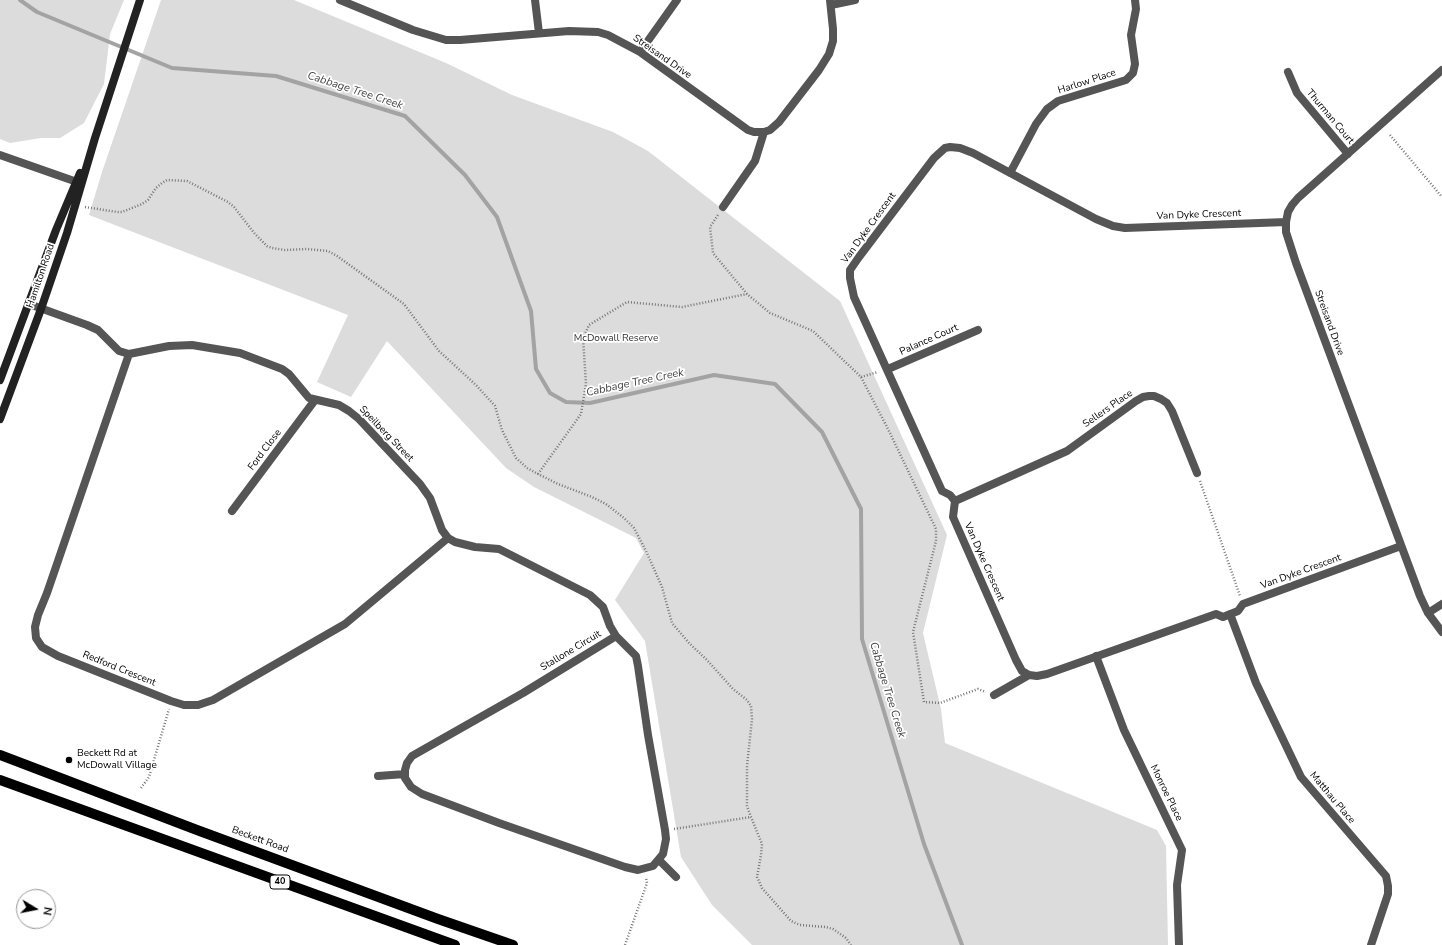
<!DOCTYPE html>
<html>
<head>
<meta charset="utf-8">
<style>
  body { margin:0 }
  #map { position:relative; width:1442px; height:945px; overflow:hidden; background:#fff; font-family:"Nunito Sans",sans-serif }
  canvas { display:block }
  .north { position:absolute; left:16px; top:889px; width:40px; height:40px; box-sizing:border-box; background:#fff; border:1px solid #999; border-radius:50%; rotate:100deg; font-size:11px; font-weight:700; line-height:16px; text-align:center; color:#000 }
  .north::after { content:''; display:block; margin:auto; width:14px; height:18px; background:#000; clip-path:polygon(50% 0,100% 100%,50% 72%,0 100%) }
</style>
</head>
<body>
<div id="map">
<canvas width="1442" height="945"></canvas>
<div class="north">N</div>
</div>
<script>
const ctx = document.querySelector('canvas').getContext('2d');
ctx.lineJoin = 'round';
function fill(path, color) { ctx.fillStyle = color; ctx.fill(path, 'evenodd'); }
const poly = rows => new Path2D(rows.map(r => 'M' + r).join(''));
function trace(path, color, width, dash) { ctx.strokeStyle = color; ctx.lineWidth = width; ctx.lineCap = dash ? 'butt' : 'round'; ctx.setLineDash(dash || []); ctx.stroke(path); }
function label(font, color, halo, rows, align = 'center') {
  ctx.font = font + ' "Nunito Sans",sans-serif'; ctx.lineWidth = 3.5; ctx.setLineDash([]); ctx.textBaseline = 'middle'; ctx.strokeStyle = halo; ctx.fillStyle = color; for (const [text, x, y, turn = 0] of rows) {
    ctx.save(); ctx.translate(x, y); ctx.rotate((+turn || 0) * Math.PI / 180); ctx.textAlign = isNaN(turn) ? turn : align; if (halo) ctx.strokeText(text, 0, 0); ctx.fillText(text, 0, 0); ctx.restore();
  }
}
fill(poly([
  [0,0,124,0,110,34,104,84,84,123,60,138,41,138,10,143,0,139],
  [161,0,294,0,446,63,512,95,613,132,648,151,840,301,947,535,923,633,941,709,945,743,1157,830,1166,846,1168,945,752,945,712,905,681,857,645,641,615,600,644,553,636,538,534,487,506,468,387,341,351,397,317,382,348,315,89,215,102,172]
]), '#dcdcdc');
trace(poly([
  [20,0,37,12,172,68,276,76,405,116,465,175,497,217,531,311,536,369,550,393,566,402,590,403,714,375,775,384,822,432,861,509,862,639,924,844,962,945]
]), '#a3a3a3', 4);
trace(poly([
  [1390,135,1442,197],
  [85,207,117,212,122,212,142,204,148,200,156,188,162,183,167,180,187,181,228,202,234,207,255,234,267,246,272,248,285,250,307,249,328,251,337,256,404,304,439,351,476,385,495,406,502,430,516,458,527,468,538,474,558,484,592,497,606,504,624,518,634,528,646,551,662,587,672,623,689,643,707,660,733,689,747,700,751,706,752,719,747,766,747,806,751,817,762,844,761,855,757,877,762,888,791,921,800,925,826,927,833,929,846,938,851,945],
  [718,215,710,227,713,253,747,294,770,313,813,331,861,377,888,429,936,529,936,541,913,632,924,702,940,703,978,689,986,692],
  [861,377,878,372],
  [538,474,581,414,586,384,583,338,589,325,627,302,682,307,747,294],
  [1200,481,1240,596],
  [141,788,149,777,169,709],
  [674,829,751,817],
  [625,945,647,883,646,877]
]), '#777', 2.5, [1, 2]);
trace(poly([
  [340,0,413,30,446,40,460,40,569,31,598,32,608,35,640,52,748,130,754,132,764,132,770,130,779,122,819,70,829,54,833,41,833,29,830,0],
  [535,0,539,33],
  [831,5,855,0],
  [640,52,677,0],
  [1442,70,1298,198,1292,205,1288,212,1286,222,1286,232,1296,263,1420,596,1428,613,1442,632],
  [1288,72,1297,93,1348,154],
  [0,155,77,182],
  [1010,173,1036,124,1047,109,1058,101,1126,80,1133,73,1135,64,1131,35,1136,9,1135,0],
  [723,207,755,161,764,132],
  [1286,222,1125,228,1113,226,1096,219,973,153,960,148,950,147,945,148,934,158,859,257,850,270,850,278,854,297,942,491,950,495,955,501,953,517,1016,660,1022,671,1029,675,1037,676,1047,674,1216,614,1223,617,1238,611,1243,604,1401,546],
  [29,304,87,325,98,330,119,351,129,354,169,346,192,345,240,353,282,369,289,374,309,398,339,405,349,411,359,419,420,484,430,498,442,530,448,538,455,542,475,547,499,549,590,595,603,607,610,626,616,636],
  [129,354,47,593,38,615,35,627,36,638,42,647,58,656,171,701,184,705,198,705,213,700,345,624,448,538],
  [888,369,978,330],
  [955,501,1067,451,1136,401,1143,397,1149,396,1154,396,1161,399,1167,403,1172,411,1197,473],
  [232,511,315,400],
  [1428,613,1442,604],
  [1230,614,1256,683,1301,777,1386,876,1388,886,1388,894,1371,945],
  [616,636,636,656,638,666,648,735,665,830,666,839,663,854,653,866,638,870,625,867,499,823,422,794,411,787,405,778,405,770,407,763,412,756,523,693,616,636],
  [1096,656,1124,730,1182,850,1177,885,1179,945],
  [994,695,1029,675],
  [378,776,405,774],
  [659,860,676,877]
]), '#555', 8);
trace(poly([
  [0,380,56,230,80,173],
  [0,419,41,309,67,233,95,138,140,0]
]), '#222', 8);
trace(poly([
  [0,755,197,830,438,919,513,945],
  [0,780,455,945]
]), '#000', 10);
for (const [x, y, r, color] of [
  [69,760,4,"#000"]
]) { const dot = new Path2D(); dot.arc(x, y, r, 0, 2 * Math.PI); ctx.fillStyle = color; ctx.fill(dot); trace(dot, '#fff', 1.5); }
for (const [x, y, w] of [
  [280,882,20]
]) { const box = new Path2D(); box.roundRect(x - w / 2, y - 7, w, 14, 3); ctx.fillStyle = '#fff'; ctx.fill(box); trace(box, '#000', 1); }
label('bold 9px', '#000', null, [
  ["40",280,882]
]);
label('10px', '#000', '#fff', [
  ["Streisand Drive",662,57,35],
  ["Harlow Place",1087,82,-18],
  ["Thurman Court",1330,117,50],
  ["Van Dyke Crescent",1199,215,-2],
  ["Van Dyke Crescent",869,228,-54],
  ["Hamilton Road",41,276,-71],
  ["Streisand Drive",1329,323,70],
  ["Palance Court",929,340,-24],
  ["Sellers Place",1108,409,-35],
  ["Speilberg Street",386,434,46],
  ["Ford Close",265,450,-53],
  ["Van Dyke Crescent",984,562,66],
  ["Van Dyke Crescent",1301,572,-20],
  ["Stallone Circuit",571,651,-31],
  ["Redford Crescent",119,669,22],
  ["Monroe Place",1166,793,64],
  ["Matthau Place",1332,798,50],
  ["Beckett Road",260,840,20]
]);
label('10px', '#333', '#fff', [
  ["McDowall Reserve",616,339]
]);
label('10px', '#000', '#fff', [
  ["Beckett Rd at",77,754],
  ["McDowall Village",77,766]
], 'left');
label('italic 11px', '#444', '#fff', [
  ["Cabbage Tree Creek",355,91,18],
  ["Cabbage Tree Creek",635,383,-12],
  ["Cabbage Tree Creek",887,690,73]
]);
</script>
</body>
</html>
